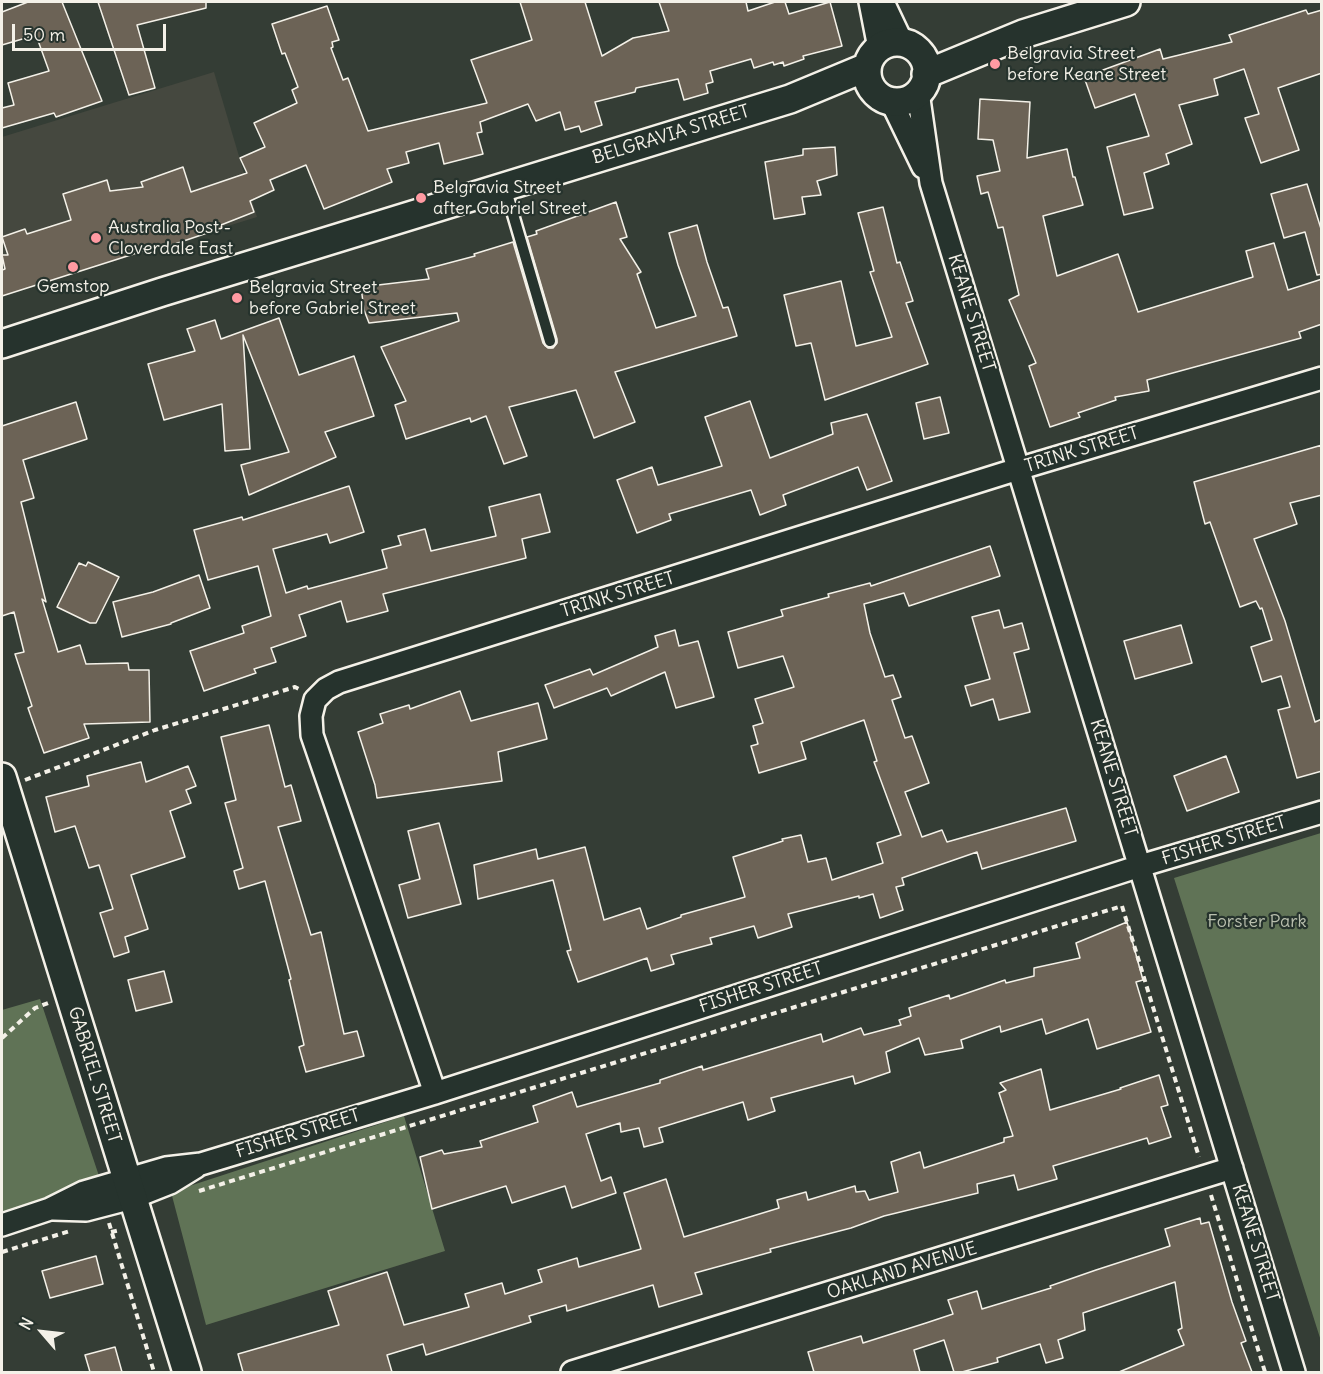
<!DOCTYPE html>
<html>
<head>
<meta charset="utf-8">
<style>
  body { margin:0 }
  #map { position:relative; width:1323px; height:1374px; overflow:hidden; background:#343d35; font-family:Delius,sans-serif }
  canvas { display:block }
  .frame { position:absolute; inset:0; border:3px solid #f4f1e8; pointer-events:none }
  .north { position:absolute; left:12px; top:1302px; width:60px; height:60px; -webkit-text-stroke:4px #26332d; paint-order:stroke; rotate:298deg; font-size:16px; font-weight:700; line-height:24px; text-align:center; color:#f4f1e8 }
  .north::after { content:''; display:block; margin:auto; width:21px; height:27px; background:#f4f1e8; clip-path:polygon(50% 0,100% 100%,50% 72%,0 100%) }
  .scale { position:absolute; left:12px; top:24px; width:154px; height:27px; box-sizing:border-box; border:3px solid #f4f1e8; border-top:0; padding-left:8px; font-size:18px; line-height:21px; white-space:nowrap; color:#f4f1e8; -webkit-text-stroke:4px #26332d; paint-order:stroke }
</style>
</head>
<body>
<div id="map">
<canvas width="1323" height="1374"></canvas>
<div class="frame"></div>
<div class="north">N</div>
<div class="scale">50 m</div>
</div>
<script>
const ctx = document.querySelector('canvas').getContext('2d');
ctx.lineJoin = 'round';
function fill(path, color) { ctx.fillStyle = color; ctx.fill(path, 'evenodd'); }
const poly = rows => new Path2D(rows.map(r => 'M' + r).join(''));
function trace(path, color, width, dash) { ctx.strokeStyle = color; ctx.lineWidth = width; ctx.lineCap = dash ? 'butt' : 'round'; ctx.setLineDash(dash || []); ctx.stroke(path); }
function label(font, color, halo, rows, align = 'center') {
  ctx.font = font + ' Delius,sans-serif'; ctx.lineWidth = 4.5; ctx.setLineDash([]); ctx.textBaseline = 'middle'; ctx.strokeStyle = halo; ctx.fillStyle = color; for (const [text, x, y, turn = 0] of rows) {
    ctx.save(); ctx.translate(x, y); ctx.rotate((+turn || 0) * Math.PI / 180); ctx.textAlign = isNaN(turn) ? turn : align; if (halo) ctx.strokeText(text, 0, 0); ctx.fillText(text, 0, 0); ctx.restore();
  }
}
fill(poly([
  [214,72,257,217,2,296,2,137]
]), '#45483f');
fill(poly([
  [1321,833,1322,833,1321,1341,1174,878],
  [40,999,102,1185,2,1216,2,1010],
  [404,1116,445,1251,206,1325,171,1192]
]), '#607356');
const building = poly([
  [28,2,62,2,102,101,56,117,54,113,2,128,2,108,14,105,8,83,49,71,36,35,2,45,2,12,28,2],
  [98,2,206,2,206,8,137,25,155,88,129,95,98,2],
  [520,2,585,2,602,56,633,38,669,31,659,2,746,2,748,11,775,2,785,2,789,14,830,2,842,46,803,56,804,59,784,66,783,62,774,65,773,62,754,68,751,59,710,71,713,82,706,84,708,93,684,100,678,79,636,88,635,92,595,102,602,125,581,132,579,126,565,130,560,112,536,121,528,104,480,122,482,132,477,133,483,154,444,164,439,143,406,152,409,163,387,169,392,182,324,209,306,165,270,180,274,190,250,201,254,212,221,225,222,228,163,248,162,245,2,296,2,270,5,269,2,255,8,255,2,237,25,229,27,234,71,220,63,194,107,180,110,191,143,187,141,182,183,167,191,192,247,173,240,158,265,147,254,123,297,103,292,90,298,87,285,53,282,54,272,24,327,6,339,40,332,42,333,47,331,48,343,80,348,78,368,131,487,103,471,60,532,40,520,2],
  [1306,10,1308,14,1322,10,1322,73,1278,88,1299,150,1261,163,1245,118,1259,114,1244,69,1214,79,1218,95,1179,105,1192,144,1166,154,1169,164,1144,173,1153,208,1124,215,1107,147,1149,136,1135,94,1095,108,1084,77,1160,49,1163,59,1232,42,1229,35,1306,10],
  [980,99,1030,102,1027,158,1067,149,1073,177,1075,177,1083,205,1043,216,1057,276,1118,254,1138,312,1253,277,1246,251,1274,243,1288,290,1322,279,1322,324,1299,332,1301,338,1147,380,1149,391,1115,397,1116,400,1078,413,1080,417,1050,427,1029,366,1036,363,1009,300,1019,295,1003,227,998,228,988,192,981,194,977,176,1000,171,993,140,978,139,980,99],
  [835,147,837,175,817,181,821,195,802,197,805,214,774,219,765,162,803,155,803,149,835,147],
  [1307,184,1322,232,1322,274,1317,275,1305,232,1284,238,1271,194,1307,184],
  [616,202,627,237,620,239,641,272,637,274,656,328,696,316,678,265,669,233,697,225,707,262,723,308,728,307,737,336,615,372,635,422,594,438,576,390,509,407,527,456,504,464,486,416,471,422,470,418,406,439,395,405,406,401,381,347,459,321,457,313,369,323,364,310,361,287,429,279,426,269,475,256,474,254,513,242,543,343,548,348,553,348,557,343,557,339,527,237,537,234,536,231,616,202],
  [883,207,897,263,900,262,913,301,906,303,928,364,825,400,811,343,796,346,784,295,841,281,856,346,892,337,870,272,874,271,858,213,883,207],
  [279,318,299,375,354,356,374,416,325,432,336,457,249,495,241,465,289,452,243,335,250,449,225,451,222,404,164,420,148,364,195,351,187,329,215,320,221,339,279,318],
  [940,397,949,433,924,439,916,403,940,397],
  [750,401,770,458,833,434,831,423,867,414,892,481,867,490,858,467,783,495,786,505,760,515,751,490,669,514,671,520,637,533,617,480,652,467,658,485,722,466,705,417,750,401],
  [76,402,87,439,23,460,34,498,21,502,46,602,42,599,58,652,80,645,86,664,128,663,129,670,149,670,150,722,84,724,89,738,44,753,28,708,32,706,15,654,24,652,14,612,2,616,2,426,76,402],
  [1322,445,1322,495,1290,503,1297,524,1254,539,1285,621,1315,722,1322,719,1322,771,1297,778,1278,710,1290,707,1281,676,1262,682,1251,647,1272,640,1262,608,1260,609,1256,601,1240,607,1210,522,1205,524,1194,482,1322,445],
  [349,486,364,532,330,543,327,534,273,549,286,593,307,586,308,589,387,568,382,550,401,545,398,536,425,529,431,551,496,536,489,507,540,494,550,532,522,539,526,558,383,594,388,611,347,622,341,601,299,615,306,636,271,648,276,662,254,669,256,673,204,691,190,651,244,633,242,626,271,616,258,566,208,580,194,530,242,517,243,520,349,486],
  [990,546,1000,576,909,606,904,593,864,604,870,633,885,677,893,675,901,697,892,700,905,738,912,736,929,783,905,792,922,837,942,830,947,842,1066,808,1076,841,982,869,977,852,902,878,904,885,896,887,903,910,880,918,873,894,859,898,859,896,788,914,792,927,758,938,754,926,710,938,712,944,671,955,674,964,651,971,647,958,578,982,567,951,571,950,553,880,478,899,474,865,536,849,538,859,585,847,604,920,640,908,647,929,681,917,681,915,745,897,733,857,783,841,782,839,801,835,808,862,826,858,832,880,883,863,877,843,901,835,874,762,877,761,864,720,801,742,806,759,759,773,751,746,758,744,753,726,763,723,755,699,794,687,783,656,738,668,728,632,783,616,781,610,829,597,828,594,870,583,871,586,990,546],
  [88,562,119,577,96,623,90,623,57,607,79,563,86,566,88,562],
  [199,575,210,608,171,623,171,624,122,637,113,602,153,592,199,575],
  [999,610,1004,628,1022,623,1029,649,1014,653,1030,712,999,720,993,699,971,706,965,686,990,679,972,617,999,610],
  [1181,625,1192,663,1135,679,1124,641,1181,625],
  [675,630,679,646,698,641,714,697,676,708,665,672,611,696,607,688,554,708,545,685,590,669,593,675,658,647,655,636,675,630],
  [460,691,471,721,538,703,547,739,498,752,502,781,377,798,375,785,358,732,383,723,380,714,409,705,410,709,460,691],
  [269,725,285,787,291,785,301,821,278,827,311,935,321,932,344,1034,357,1031,364,1056,306,1072,299,1047,304,1045,289,980,291,979,265,881,239,889,234,871,243,868,225,803,236,800,221,737,269,725],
  [1226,756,1239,792,1187,811,1174,776,1226,756],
  [141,762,146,782,188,766,196,786,186,790,191,803,170,811,185,857,131,875,148,929,125,937,129,952,114,957,100,913,113,909,99,865,89,868,75,826,55,832,46,797,89,786,87,776,141,762],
  [439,823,461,904,408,918,399,885,420,879,408,831,439,823],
  [1127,922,1143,980,1136,982,1151,1032,1097,1049,1088,1019,1046,1034,1042,1019,1001,1032,1000,1026,961,1040,963,1048,925,1055,919,1038,886,1052,890,1072,855,1084,853,1076,771,1098,775,1111,748,1120,743,1102,659,1128,663,1142,644,1147,639,1128,621,1132,620,1123,586,1134,601,1181,611,1177,616,1193,572,1208,565,1186,512,1203,506,1186,432,1209,420,1157,442,1150,444,1154,482,1147,480,1141,538,1122,533,1106,572,1092,577,1107,660,1083,660,1080,702,1066,703,1070,821,1034,823,1042,861,1028,864,1035,901,1025,899,1020,911,1016,909,1008,949,995,950,999,1005,980,1006,983,1034,976,1034,968,1080,958,1076,943,1127,922],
  [164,971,172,1002,136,1011,128,980,164,971],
  [1041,1069,1050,1110,1121,1089,1120,1088,1159,1075,1168,1105,1161,1107,1171,1137,1149,1144,1147,1138,1053,1166,1057,1179,1018,1190,1014,1175,977,1184,978,1193,884,1216,851,1228,770,1249,771,1252,695,1273,702,1294,659,1307,653,1285,567,1311,566,1305,529,1316,531,1322,426,1355,423,1344,387,1355,392,1372,243,1372,238,1354,339,1325,328,1291,387,1272,404,1325,469,1307,465,1294,502,1283,505,1294,542,1282,538,1270,577,1258,579,1267,641,1249,624,1193,666,1179,684,1237,779,1208,777,1200,806,1192,808,1200,855,1186,856,1192,865,1191,869,1200,898,1192,891,1162,920,1152,924,1168,1004,1142,1004,1138,1013,1136,999,1093,1006,1090,1000,1083,1041,1069],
  [1200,1218,1201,1224,1209,1222,1232,1302,1246,1341,1241,1343,1252,1372,1119,1372,1184,1345,1178,1330,1182,1328,1175,1282,1083,1313,1085,1330,1058,1340,1063,1358,1046,1363,1040,1344,997,1358,998,1362,962,1372,954,1372,944,1340,914,1350,920,1372,814,1372,808,1352,861,1336,863,1343,926,1323,953,1314,948,1300,977,1291,982,1309,1051,1288,1050,1286,1096,1270,1170,1246,1165,1229,1200,1218],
  [96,1256,103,1284,50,1298,42,1271,96,1256],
  [115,1347,122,1372,90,1372,85,1355,115,1347]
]);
fill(building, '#6c6356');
trace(building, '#f4f1e8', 1.5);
const service = poly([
  [505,187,550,341]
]);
const minor = poly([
  [870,2,879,48],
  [883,2,902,42],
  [918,92,931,183,1294,1372],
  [891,101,923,167],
  [435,1093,312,735,311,716,315,700,326,689,339,682,1018,469,1322,378],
  [53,1209,86,1210,132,1198,170,1183,196,1167],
  [2,1225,50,1209,84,1192,166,1168,201,1164,435,1093,1140,866,1322,812],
  [572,1372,1232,1168]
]);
const tertiary = poly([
  '867 72a30 30 0 1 1 60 0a30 30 0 1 1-60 0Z',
  [926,74,1023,34,1126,2],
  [2,344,162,292,790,99,867,67],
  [2,777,187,1372]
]);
trace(service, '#f4f1e8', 15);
trace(minor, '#f4f1e8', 26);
trace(tertiary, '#f4f1e8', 32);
trace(poly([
  [25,780,155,730,295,687,299,689],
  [2,1038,35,1008,48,1003],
  [199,1191,1122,906,1199,1157],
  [1211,1195,1265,1372],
  [109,1223,154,1372],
  [111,1232,120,1230],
  [2,1252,70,1231]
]), '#f4f1e8', 4, [6, 4.5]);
trace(service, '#26332d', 10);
trace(minor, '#26332d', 21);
trace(tertiary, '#26332d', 27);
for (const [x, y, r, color] of [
  [995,64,6,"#ff9aa2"],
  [421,198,6,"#ff9aa2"],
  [96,238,6,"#ff9aa2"],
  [73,267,6,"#ff9aa2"],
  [237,298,6,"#ff9aa2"]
]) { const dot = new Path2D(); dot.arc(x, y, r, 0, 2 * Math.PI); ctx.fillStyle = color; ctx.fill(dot); trace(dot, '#26332d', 2); }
label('18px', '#f4f1e8', '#26332d', [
  ["Belgravia Street",1007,54],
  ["before Keane Street",1007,75],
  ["Belgravia Street",433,188],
  ["after Gabriel Street",433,209],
  ["Australia Post -",108,228],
  ["Cloverdale East",108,249],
  ["Gemstop",73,287,"center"],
  ["Belgravia Street",249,288],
  ["before Gabriel Street",249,309]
], 'left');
label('18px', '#f4f1e8', '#26332d', [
  ["BELGRAVIA STREET",671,135,-17],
  ["KEANE STREET",971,313,73],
  ["TRINK STREET",1082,450,-17],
  ["TRINK STREET",618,595,-17],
  ["KEANE STREET",1113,778,73],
  ["FISHER STREET",1224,841,-17],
  ["FISHER STREET",761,988,-18],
  ["GABRIEL STREET",94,1075,73],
  ["FISHER STREET",298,1134,-17],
  ["KEANE STREET",1255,1243,73],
  ["OAKLAND AVENUE",902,1271,-17]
]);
label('18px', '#b9bfae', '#26332d', [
  ["Forster Park",1257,922]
]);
</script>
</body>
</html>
